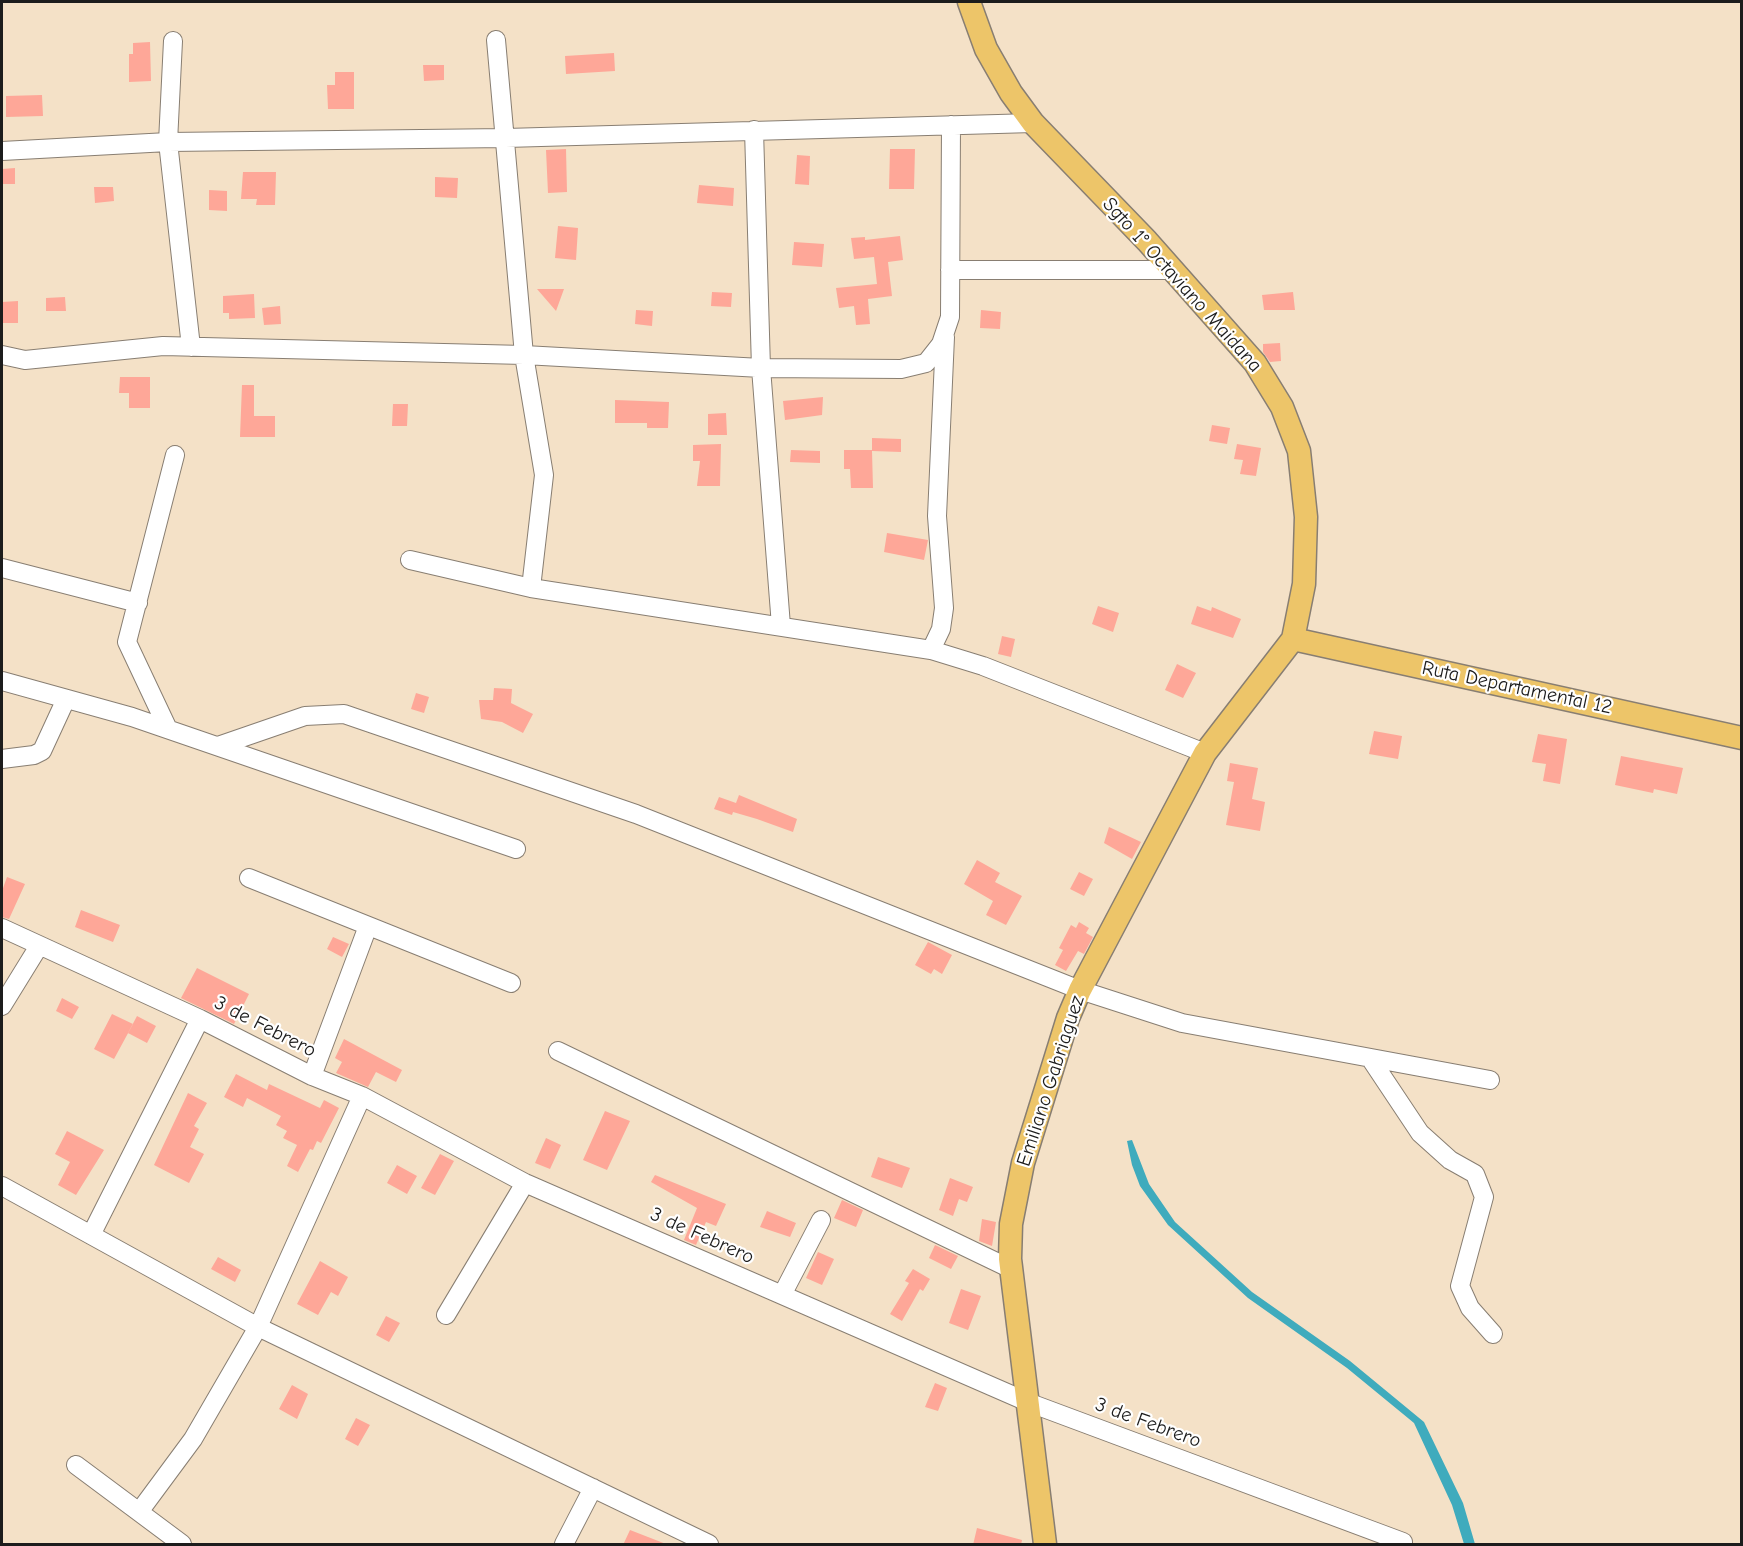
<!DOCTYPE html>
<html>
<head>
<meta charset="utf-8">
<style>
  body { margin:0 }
  #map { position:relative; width:1743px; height:1546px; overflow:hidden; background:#f4e1c7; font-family:"Comic Neue",sans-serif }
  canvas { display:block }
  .frame { position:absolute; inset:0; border:3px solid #1c1c1c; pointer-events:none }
</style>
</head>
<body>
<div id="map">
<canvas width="1743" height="1546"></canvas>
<div class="frame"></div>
</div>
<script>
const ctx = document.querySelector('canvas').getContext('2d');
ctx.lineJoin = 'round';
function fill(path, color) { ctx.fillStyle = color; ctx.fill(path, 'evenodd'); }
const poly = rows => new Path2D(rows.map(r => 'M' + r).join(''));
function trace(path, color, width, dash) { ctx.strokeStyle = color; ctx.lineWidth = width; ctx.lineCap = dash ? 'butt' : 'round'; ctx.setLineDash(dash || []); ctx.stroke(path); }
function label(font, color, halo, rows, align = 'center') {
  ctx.font = font + ' "Comic Neue",sans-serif'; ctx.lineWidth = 4.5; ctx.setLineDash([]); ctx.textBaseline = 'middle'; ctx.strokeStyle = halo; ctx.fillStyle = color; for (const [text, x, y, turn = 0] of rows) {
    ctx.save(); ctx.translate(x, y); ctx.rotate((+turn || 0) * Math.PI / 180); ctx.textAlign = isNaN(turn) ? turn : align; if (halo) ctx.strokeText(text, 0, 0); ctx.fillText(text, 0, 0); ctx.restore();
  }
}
fill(poly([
  [1132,1140,1149,1184,1175,1222,1252,1292,1350,1361,1424,1422,1463,1503,1475,1544,1464,1544,1452,1505,1414,1423,1347,1368,1248,1298,1168,1225,1140,1186,1132,1165,1127,1141]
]), '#3fabbd');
fill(poly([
  [150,42,151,81,129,82,129,54,133,54,133,43],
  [614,53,615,71,566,74,565,56],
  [423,65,444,65,444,80,424,81],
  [335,72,354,72,354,109,328,109,327,85,335,85],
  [42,95,43,116,6,117,6,96],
  [566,149,567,192,548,193,546,150],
  [890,149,915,149,914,189,889,189],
  [797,155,810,156,809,185,795,184],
  [15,168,15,184,2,184,2,169],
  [243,172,276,172,275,205,256,205,257,199,241,199],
  [435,177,458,178,457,198,435,197],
  [699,185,734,188,733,206,697,203],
  [94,187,113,187,114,201,95,203],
  [209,190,227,191,227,211,209,210],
  [558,226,578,228,576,260,555,258],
  [900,236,903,260,888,262,892,296,868,299,870,324,856,325,854,306,839,308,836,288,877,284,874,257,854,259,851,238,865,237,865,240],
  [794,242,824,244,822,267,792,265],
  [537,289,564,289,556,311],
  [712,292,732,293,731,307,711,306],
  [1293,292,1295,310,1264,310,1262,295],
  [254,294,255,318,229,319,229,313,223,313,223,296],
  [65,297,66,311,46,311,46,298],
  [18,301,18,323,2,323,2,302],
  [280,306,281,324,264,325,262,308],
  [636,310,653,311,652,326,635,324],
  [981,310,1001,312,1000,329,980,328],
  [1280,343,1281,361,1270,362,1263,352,1263,344],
  [120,377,150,377,150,408,129,408,129,393,119,393],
  [242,385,254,385,254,416,275,416,275,437,240,437],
  [823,397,822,415,785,420,783,401],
  [615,400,669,402,668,428,647,428,647,423,615,423],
  [393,404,408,404,407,426,392,426],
  [726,413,727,435,708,435,708,414],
  [1212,425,1230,428,1227,444,1209,441],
  [872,438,901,439,901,452,872,451,873,488,851,488,850,469,844,469,844,450,872,450],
  [721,444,720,486,697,486,700,461,693,461,693,445],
  [1237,444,1261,448,1256,476,1240,474,1243,460,1234,459],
  [791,450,820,451,820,463,790,462],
  [887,533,928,540,924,560,884,552],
  [1098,606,1119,613,1113,632,1092,624],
  [1197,606,1211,611,1212,607,1241,619,1233,638,1191,624],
  [1002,636,1015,639,1011,657,998,654],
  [1177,664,1196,673,1183,698,1165,690],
  [494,688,512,689,511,703,533,714,523,733,502,722,481,719,479,700,493,700],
  [416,693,429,697,424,713,411,709],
  [1374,731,1402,736,1398,759,1369,754],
  [1538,734,1567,739,1560,784,1543,781,1546,764,1532,762],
  [1621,756,1683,768,1677,794,1654,789,1653,793,1615,785],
  [1230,763,1258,768,1252,799,1265,802,1260,831,1226,825,1234,782,1227,781],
  [739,795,797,819,793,832,757,819,733,812,732,815,714,809,719,797,736,803],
  [1109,827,1141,842,1132,859,1104,843],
  [977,860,1000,873,995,882,1022,896,1006,925,986,915,993,901,964,884],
  [1079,872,1093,879,1084,896,1070,889],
  [7,877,25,884,9,919,2,917,2,891],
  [81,910,120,925,113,942,75,927],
  [1079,922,1089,928,1086,933,1093,937,1084,954,1078,951,1066,971,1055,965,1063,950,1059,948,1071,925,1076,928],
  [333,937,349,944,342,957,327,949],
  [928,942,952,955,942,974,934,969,931,974,915,965],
  [197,968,249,994,234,1024,181,998],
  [62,998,79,1007,72,1019,56,1011],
  [112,1014,133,1024,114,1059,94,1049],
  [137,1016,156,1026,147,1043,128,1033],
  [344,1039,402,1070,396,1082,376,1072,368,1087,336,1073,342,1062,335,1058],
  [236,1074,267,1090,269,1084,320,1108,324,1100,339,1108,321,1143,317,1141,313,1150,310,1149,298,1172,287,1166,297,1145,283,1138,287,1131,276,1125,281,1116,247,1098,243,1107,224,1097],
  [188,1093,207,1103,194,1126,199,1129,190,1147,204,1154,189,1183,154,1165],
  [605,1111,630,1121,607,1170,583,1160],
  [67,1131,104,1150,76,1195,58,1185,70,1162,55,1154],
  [546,1138,561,1145,550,1169,535,1163],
  [440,1154,454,1161,435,1195,421,1188],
  [878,1157,910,1168,902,1188,871,1177],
  [397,1165,417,1176,407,1194,387,1183],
  [655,1175,726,1204,716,1226,706,1222,696,1245,684,1240,697,1208,651,1182],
  [950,1178,973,1187,967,1202,959,1199,953,1216,939,1210],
  [842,1200,863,1210,856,1227,834,1218],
  [767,1211,796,1223,790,1237,760,1227],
  [982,1219,996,1222,992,1246,979,1241],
  [935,1245,958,1256,951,1269,929,1258],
  [818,1252,834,1259,822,1285,806,1278],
  [218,1257,241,1270,235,1282,211,1269],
  [320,1261,348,1277,338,1296,331,1292,318,1315,297,1304],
  [913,1269,930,1279,923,1291,920,1289,902,1321,890,1314,909,1283,905,1281],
  [961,1289,981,1296,968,1330,949,1323],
  [386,1316,400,1323,389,1342,376,1335],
  [935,1383,947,1388,938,1411,925,1407],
  [292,1385,308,1394,297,1419,279,1409],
  [356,1418,370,1425,358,1446,345,1439],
  [977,1528,1022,1540,1021,1545,973,1545],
  [630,1530,666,1544,665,1545,623,1545]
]), '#fea798');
const minor = poly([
  [496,40,524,355,544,475,531,588],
  [173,41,168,142,191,347],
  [754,130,761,368,781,626],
  [2,151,168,142,506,138,1033,123],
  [950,270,1172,270],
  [2,355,25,360,163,346,524,355,761,368,901,369,926,363,941,344,950,317,951,125],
  [410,560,531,588,931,650,983,666,1205,753],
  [2,568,138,603],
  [931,650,941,629,944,608,937,516,945,337],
  [2,681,132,717,516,849],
  [168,729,127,642,175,455],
  [218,746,305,716,344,714,636,814,1080,990,1182,1023,1490,1080],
  [2,759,34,755,42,751,66,699],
  [249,878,511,983],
  [2,928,200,1019,312,1076,362,1096,525,1183,1030,1403,1403,1542],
  [2,1006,39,946],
  [558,1051,1011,1269],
  [1370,1058,1420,1133,1450,1160,1475,1174,1484,1197,1460,1286,1470,1308,1493,1334],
  [312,1076,368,926],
  [2,1186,258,1327,709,1544],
  [91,1235,200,1019],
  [782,1295,821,1220],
  [446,1315,525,1183],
  [76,1465,182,1544],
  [139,1512,193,1439,258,1327,362,1096],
  [564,1544,593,1488]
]);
const major = poly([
  [969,2,986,49,1011,93,1033,123,1147,241,1255,363,1282,407,1299,451,1306,517,1304,584,1293,639,1205,753,1080,990,1068,1018,1023,1163,1011,1224,1010,1259,1045,1544],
  [1293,639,1742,738]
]);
trace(minor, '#887e72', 20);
trace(major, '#887e72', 25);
trace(minor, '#fff', 18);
trace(major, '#edc569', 22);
label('20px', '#1c1c1c', '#fff', [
  ["Sgto 1° Octaviano Maidana",1182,285,48],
  ["Ruta Departamental 12",1517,688,12],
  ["3 de Febrero",265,1027,27],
  ["Emiliano Gabriaguez",1051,1081,-72],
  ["3 de Febrero",702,1236,24],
  ["3 de Febrero",1148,1423,20]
]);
</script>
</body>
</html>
